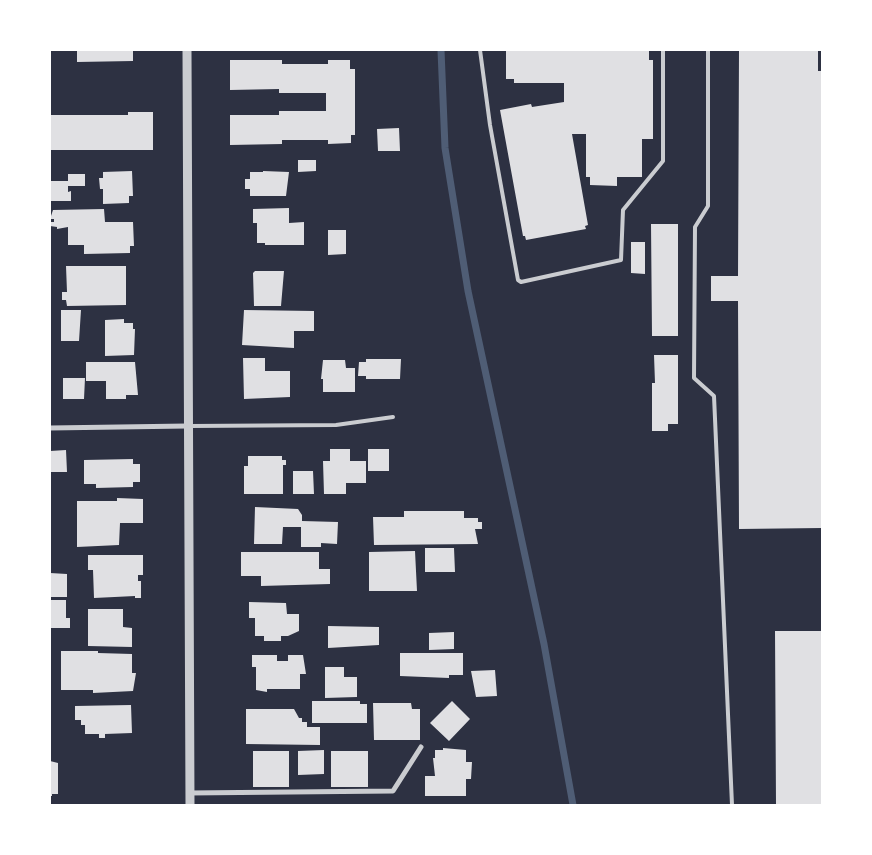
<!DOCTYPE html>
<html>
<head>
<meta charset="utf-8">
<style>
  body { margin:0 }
  #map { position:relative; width:872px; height:855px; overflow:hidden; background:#2d3142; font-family:Ubuntu,sans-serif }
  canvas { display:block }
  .frame { position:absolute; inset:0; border:51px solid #fff; pointer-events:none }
</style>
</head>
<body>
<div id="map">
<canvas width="872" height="855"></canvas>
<div class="frame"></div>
</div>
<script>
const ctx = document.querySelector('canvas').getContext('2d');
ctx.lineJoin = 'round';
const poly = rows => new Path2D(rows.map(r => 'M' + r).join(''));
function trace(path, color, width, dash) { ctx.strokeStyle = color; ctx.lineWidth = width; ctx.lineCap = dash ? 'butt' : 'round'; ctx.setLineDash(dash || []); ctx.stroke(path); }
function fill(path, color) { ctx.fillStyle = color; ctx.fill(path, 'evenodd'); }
trace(poly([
  [441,50,445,148,468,291,544,644,573,805]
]), '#4f5d75', 7);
fill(poly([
  [77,50,133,50,133,61,77,62],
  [506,50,649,50,649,60,653,60,653,139,642,139,642,177,617,177,617,186,590,185,590,177,586,177,586,134,572,134,588,225,585,226,586,229,526,240,525,236,523,236,500,110,531,104,532,107,564,102,564,83,514,83,514,79,506,79],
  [739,50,818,50,818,71,822,71,822,528,739,529,738,301,711,301,711,276,738,276],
  [230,60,282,60,282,64,328,64,328,60,350,60,350,69,355,69,355,135,351,135,351,143,328,144,328,140,282,140,282,144,230,145,230,115,279,115,279,111,326,111,326,93,279,93,279,89,230,90],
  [128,112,153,112,153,150,50,150,50,115,128,115],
  [399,128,400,151,378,151,377,129],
  [298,160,316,160,316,171,298,172],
  [132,171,133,196,129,196,129,203,103,204,103,189,100,189,99,178,103,178,103,172],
  [263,171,289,172,286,196,250,196,250,189,245,189,245,179,250,179,250,172,263,172],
  [68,174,85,174,85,186,68,186,68,192,71,191,71,201,50,201,50,181,68,181],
  [289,208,289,223,304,222,304,245,265,245,265,243,257,243,257,223,253,223,253,209],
  [104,209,105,222,133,222,134,246,130,246,130,253,84,254,84,245,68,245,68,227,57,229,57,227,50,226,50,222,54,222,54,219,50,219,53,210],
  [651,224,678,224,678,336,652,336],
  [328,230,346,230,346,254,328,255],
  [631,242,645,242,645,274,631,273],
  [66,266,126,266,126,305,67,306,66,300,62,300,62,292,67,292],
  [255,271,284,271,281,306,254,306,253,273],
  [61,310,81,310,79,341,61,341],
  [244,310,314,311,314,331,294,331,294,348,242,345],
  [124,319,124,323,133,323,133,329,135,329,134,355,105,356,105,320],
  [654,355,678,355,678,424,668,424,668,431,652,431,652,383,655,383],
  [243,358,265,358,265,371,290,371,290,397,244,399],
  [366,359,401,359,400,379,366,379,366,376,358,376,359,362,366,362],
  [323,360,345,360,346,368,355,368,355,392,323,392,323,379,321,379],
  [86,362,135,362,138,395,126,395,126,399,106,399,106,381,86,381],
  [63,378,85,378,84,399,63,399],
  [330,449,350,449,350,461,366,461,366,483,346,483,346,494,324,494,323,461,330,461],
  [368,449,389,449,389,471,368,471],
  [66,450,67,472,50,472,50,451],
  [248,456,282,456,282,460,286,460,286,465,283,465,283,494,244,494,244,466,248,466],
  [133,459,133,464,140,464,140,482,133,482,133,487,96,488,96,484,84,484,84,460],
  [293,471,313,471,314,494,293,494],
  [117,498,143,499,143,523,120,523,119,545,77,547,77,501,117,501],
  [255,507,298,509,302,515,302,521,338,522,337,544,321,543,321,547,301,547,301,527,283,527,282,544,254,544],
  [404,511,464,511,464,518,478,518,478,522,482,522,482,529,475,529,478,544,374,545,373,517,404,517],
  [425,548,454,548,455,572,425,572],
  [415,551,417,591,369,591,369,552],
  [241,552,319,552,319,569,330,569,330,584,261,586,261,576,241,576],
  [88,555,143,555,143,575,138,575,138,581,141,581,141,598,135,598,135,596,94,598,93,570,88,570],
  [50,573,67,574,67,597,50,597],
  [50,600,66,600,66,618,70,618,70,628,50,628],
  [249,602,286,603,287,614,299,614,299,631,288,636,281,636,281,641,264,641,264,636,255,636,255,618,249,618],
  [88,609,123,609,123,627,132,628,132,647,88,646],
  [328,626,379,627,379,645,328,648],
  [775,631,822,631,822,805,776,805],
  [454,632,454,649,429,650,429,633],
  [61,651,98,651,98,653,132,654,132,673,136,673,133,691,93,693,93,690,61,690],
  [400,653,463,653,463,675,449,675,449,678,400,676],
  [252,655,277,655,277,661,288,661,288,655,303,655,306,674,300,674,300,689,267,689,267,692,256,690,256,667,252,667],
  [325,667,344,667,344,677,357,677,357,697,325,698],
  [495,670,497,696,476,697,471,671],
  [312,701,360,701,360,704,367,704,367,723,312,723],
  [452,701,470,719,449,741,430,723],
  [373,703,411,703,412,709,420,709,420,740,374,740],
  [131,705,132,733,105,734,105,738,99,738,99,734,85,734,85,725,81,725,81,720,75,720,75,706],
  [246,709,294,709,299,718,302,718,302,722,307,722,307,727,320,727,320,745,246,744],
  [443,748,466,750,466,762,472,762,471,779,466,779,466,796,425,796,425,776,435,776,433,758,435,758,435,750,443,750],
  [324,750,324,774,298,775,298,751],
  [253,751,289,751,289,787,253,787],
  [331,751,368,751,368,787,331,787],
  [50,761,58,763,58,794,52,794,52,796,50,796]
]), '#e0e0e3');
trace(poly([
  [480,50,490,125,518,280,521,282,621,260,623,210,663,161,663,50],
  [708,50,708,206,695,227,694,378,714,396,732,805],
  [190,426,336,425,393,417]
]), '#caccd0', 4);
trace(poly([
  [50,428,187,426],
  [189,793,393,791,421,747]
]), '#caccd0', 5);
trace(poly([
  [187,50,190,805]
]), '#caccd0', 9);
</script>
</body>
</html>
